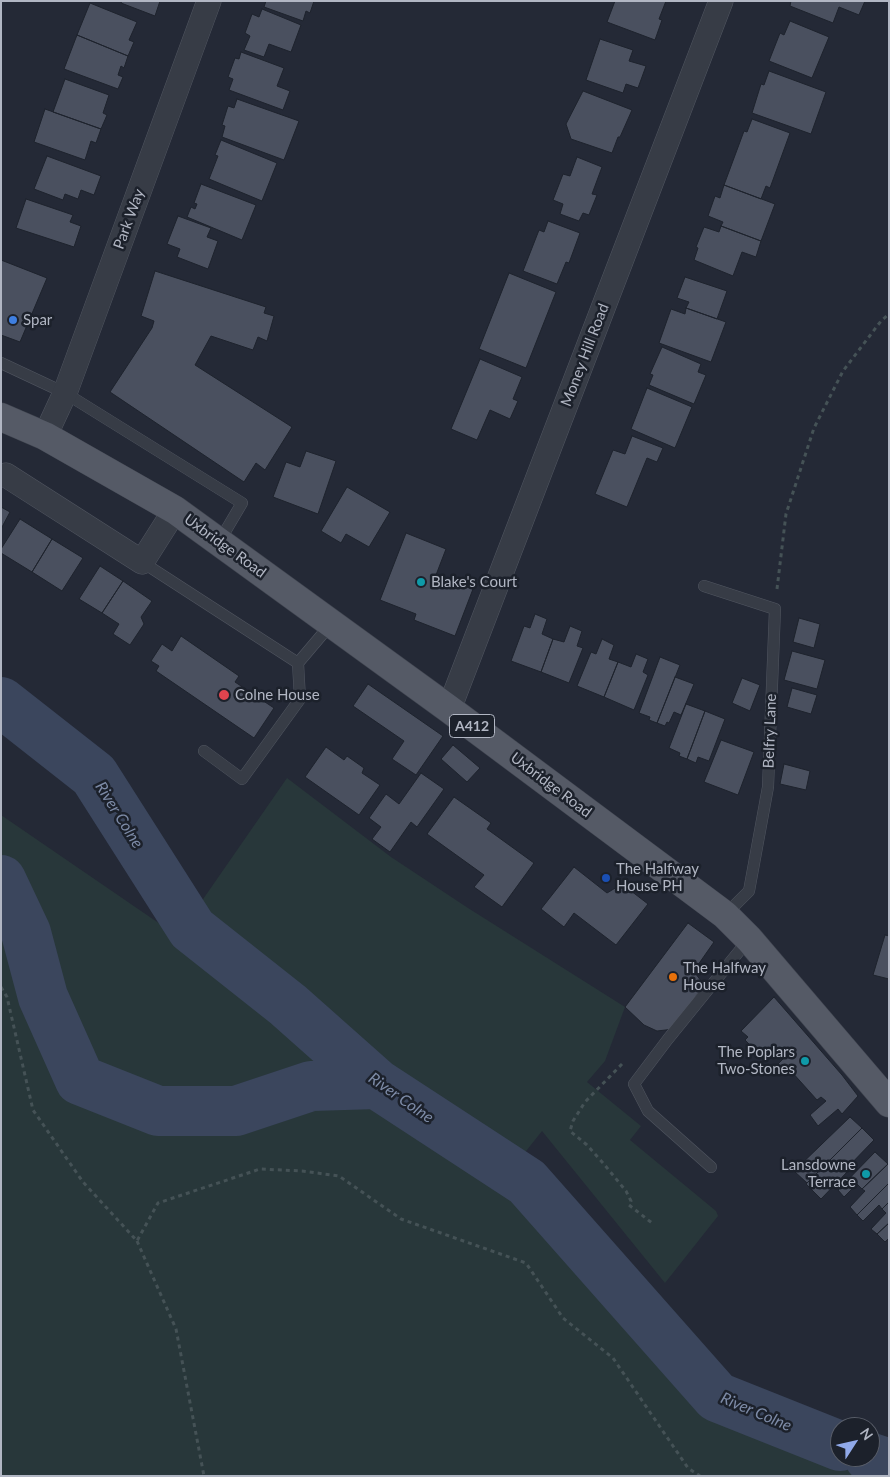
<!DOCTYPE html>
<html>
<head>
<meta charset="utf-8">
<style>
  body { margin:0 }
  #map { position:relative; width:890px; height:1477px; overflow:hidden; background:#242936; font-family:Lato,sans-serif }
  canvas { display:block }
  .frame { position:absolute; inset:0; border:2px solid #b1b6c3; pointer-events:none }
  .north { position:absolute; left:830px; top:1417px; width:50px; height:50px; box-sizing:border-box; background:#1c212b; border:1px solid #585d68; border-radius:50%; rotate:55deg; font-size:14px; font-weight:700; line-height:20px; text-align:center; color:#b1b6c3 }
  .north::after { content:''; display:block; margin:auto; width:18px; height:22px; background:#90a9e9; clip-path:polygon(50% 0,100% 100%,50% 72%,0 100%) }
</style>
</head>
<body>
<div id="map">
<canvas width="890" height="1477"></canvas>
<div class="frame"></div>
<div class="north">N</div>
</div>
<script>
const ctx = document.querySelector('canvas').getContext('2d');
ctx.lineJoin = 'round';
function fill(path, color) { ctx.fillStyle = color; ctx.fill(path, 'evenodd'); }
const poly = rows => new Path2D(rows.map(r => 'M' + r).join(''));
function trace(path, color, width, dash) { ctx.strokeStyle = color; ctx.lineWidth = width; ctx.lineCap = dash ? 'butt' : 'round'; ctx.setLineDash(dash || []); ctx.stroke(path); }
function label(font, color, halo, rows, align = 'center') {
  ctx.font = font + ' Lato,sans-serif'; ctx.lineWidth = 5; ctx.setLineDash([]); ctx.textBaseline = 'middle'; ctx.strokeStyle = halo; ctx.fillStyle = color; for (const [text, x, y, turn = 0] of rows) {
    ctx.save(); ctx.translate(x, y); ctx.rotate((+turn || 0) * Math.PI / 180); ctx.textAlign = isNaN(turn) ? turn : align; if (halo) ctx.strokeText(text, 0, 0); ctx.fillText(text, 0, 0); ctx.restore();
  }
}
fill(poly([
  [287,778,391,857,468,908,625,1007,605,1061,587,1082,641,1126,630,1140,716,1211,718,1216,665,1283,542,1131,515,1165,529,1174,725,1384,840,1431,840,1457,870,1457,870,1444,889,1452,889,1476,1,1476,1,815,376,1072,196,919,199,905]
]), '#28373a');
trace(poly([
  [1,702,94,775,192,929,288,1005,377,1084,527,1182,717,1397,840,1446],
  [1,880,26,933,43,997,80,1080,158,1111,236,1111,311,1086,377,1084],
  [869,1457,889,1464]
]), '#3b465d', 50);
const building = poly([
  [122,1,160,1,155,16,121,3,122,1],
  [266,1,314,1,310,13,306,11,303,21,264,7,266,1],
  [615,1,666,1,659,19,662,20,655,40,607,22,615,1],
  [791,1,865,1,859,15,839,7,833,23,790,6,791,1],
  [90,3,137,22,129,40,134,42,128,56,77,35,90,3],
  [262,9,301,25,291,52,269,44,264,57,244,50,250,36,245,33,252,14,259,17,262,9],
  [790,21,829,37,812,78,769,61,780,33,784,35,790,21],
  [77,35,128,56,124,68,121,66,118,75,123,77,118,89,64,69,77,35],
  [600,39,633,50,629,61,646,66,638,88,626,84,623,93,586,80,600,39],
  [241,52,284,68,277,86,290,91,283,110,229,90,233,79,228,77,235,58,239,59,241,52],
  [769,71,826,92,811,134,752,113,761,84,764,85,769,71],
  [65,79,109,95,103,113,107,115,101,129,53,112,65,79],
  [583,91,632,110,620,137,618,137,612,153,571,139,566,124,583,91],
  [237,99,299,121,284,160,222,137,225,126,222,125,228,106,234,108,237,99],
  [45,109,101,129,96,143,91,141,85,160,34,142,45,109],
  [752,119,790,133,770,188,766,186,761,199,724,185,744,131,747,132,752,119],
  [221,140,277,163,262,201,209,179,218,156,215,155,221,140],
  [47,156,101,176,94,195,81,190,78,199,65,194,63,200,34,189,47,156],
  [577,157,602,167,592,194,597,195,589,215,583,213,579,221,560,214,563,204,553,200,563,174,570,176,577,157],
  [201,184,256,205,242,240,187,217,191,207,195,209,197,204,194,203,201,184],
  [724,185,775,204,761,241,721,226,723,222,708,216,715,196,720,198,724,185],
  [26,199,73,215,70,222,81,226,74,247,16,228,26,199],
  [178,216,211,228,207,237,218,241,208,269,177,257,180,249,167,244,178,216],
  [548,221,580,233,569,263,566,262,557,284,523,271,539,230,544,232,548,221],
  [721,226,761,241,756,257,742,252,733,276,694,260,698,248,696,247,704,227,719,232,721,226],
  [1,260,47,278,20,342,1,335,1,260],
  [155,271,266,307,264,313,274,316,267,341,258,337,253,350,211,336,195,365,292,427,265,470,256,463,244,482,110,392,152,328,154,321,141,316,155,271],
  [509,273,556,292,526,368,479,349,509,273],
  [685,277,727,291,717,319,686,308,689,302,677,298,685,277],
  [686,308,726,322,711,362,659,343,671,309,685,314,686,308],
  [662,347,701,364,698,372,706,375,694,404,649,385,653,375,650,374,662,347],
  [480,359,522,377,513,399,518,401,510,419,490,410,477,440,451,429,480,359],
  [647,388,692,407,675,448,631,429,647,388],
  [632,436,663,448,657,462,647,458,627,507,595,494,613,450,625,454,632,436],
  [306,451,336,461,318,514,273,497,286,462,300,467,306,451],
  [347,487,390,512,369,547,346,534,341,543,321,531,347,487],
  [1,507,10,512,1,529,1,507],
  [20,519,52,539,32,572,1,553,1,549,20,519],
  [406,533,446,549,436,575,473,589,455,636,414,620,416,614,380,600,406,533],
  [52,539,83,558,62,591,32,572,52,539],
  [100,566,123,581,102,613,79,599,100,566],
  [123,581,152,601,141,617,144,624,130,645,113,634,119,624,102,613,123,581],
  [535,614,547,619,542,634,553,639,541,672,511,661,524,626,530,628,535,614],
  [799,618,820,624,814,648,793,642,799,618],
  [570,626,582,631,577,646,583,648,569,683,541,672,553,639,564,642,570,626],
  [181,636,239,676,235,682,274,708,254,738,156,671,159,666,151,661,162,644,172,651,181,636],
  [602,639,614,645,609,659,618,662,604,697,577,686,591,652,596,654,602,639],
  [792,651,825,660,817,689,784,680,792,651],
  [636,654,648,659,643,672,648,675,634,710,604,697,618,662,631,667,636,654],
  [660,657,680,665,657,723,649,720,650,717,639,713,660,657],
  [675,677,694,684,681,715,674,712,669,723,667,722,665,726,657,723,675,677],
  [742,678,760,685,750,711,732,703,742,678],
  [368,684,443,736,416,775,392,759,404,741,353,706,368,684],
  [792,688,817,695,811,714,787,707,792,688],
  [686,704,705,711,687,759,679,756,680,753,669,748,686,704],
  [705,711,725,719,709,761,698,757,696,763,687,759,705,711],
  [721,740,754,752,738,795,704,782,721,740],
  [453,745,480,768,467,782,441,759,453,745],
  [326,747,344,760,347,756,364,768,362,773,380,785,359,815,305,777,326,747],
  [784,764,810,771,806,790,780,784,784,764],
  [421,773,444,789,417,827,411,822,390,852,372,839,381,827,369,818,386,794,399,804,421,773],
  [454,797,491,823,487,829,534,863,502,907,474,887,484,875,427,834,454,797],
  [574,867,607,893,622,884,648,904,616,945,574,913,564,927,541,909,574,867],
  [688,923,714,942,693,972,696,974,701,981,702,987,674,1029,657,1031,644,1025,625,1007,688,923],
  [885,935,889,936,889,979,873,975,885,935],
  [774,997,842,1075,858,1096,842,1114,838,1109,818,1126,810,1115,826,1101,821,1097,817,1100,791,1071,786,1075,777,1065,784,1058,775,1047,763,1058,745,1040,748,1037,741,1031,774,997],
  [850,1117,862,1128,807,1183,794,1171,850,1117],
  [862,1128,874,1140,847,1168,849,1170,821,1199,806,1184,862,1128],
  [875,1152,888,1164,862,1189,857,1184,844,1197,838,1190,875,1152],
  [888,1164,889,1165,889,1183,857,1215,850,1207,865,1191,862,1189,888,1164],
  [889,1183,889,1202,882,1209,879,1205,863,1221,857,1215,889,1183],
  [889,1202,889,1223,877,1234,871,1229,886,1213,882,1209,889,1202],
  [889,1223,889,1238,885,1242,877,1234,889,1223]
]);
fill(building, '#4a505f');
trace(building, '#1e232d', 1);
const service = poly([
  [1,363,65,393,242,503,219,542],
  [142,562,298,663,331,624],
  [704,586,775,609,768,787,749,891,725,915],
  [204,751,242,779,300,699,298,663],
  [711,1167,648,1111,634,1084,668,1039,749,939]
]);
const minor = poly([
  [45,436,65,393,209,1],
  [6,475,142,562,175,510],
  [449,709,721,1]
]);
const primary = poly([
  [1,417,45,436,175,510,449,709,725,915,749,939,889,1103]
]);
trace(service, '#515661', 12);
trace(minor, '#515661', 25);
trace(primary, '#404550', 29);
trace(poly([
  [777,589,786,514,814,428,843,371,881,321,889,314],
  [1,987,7,997,33,1110,83,1182,137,1241,158,1203,260,1169,302,1171,339,1176,401,1219,526,1263,563,1318,613,1358,688,1468,700,1476],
  [622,1064,585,1102,573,1121,570,1131,587,1145,603,1163,626,1191,631,1201,629,1205,652,1223],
  [137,1241,176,1329,204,1476]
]), '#455256', 3, [4, 4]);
trace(service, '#373c46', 11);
trace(minor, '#373c46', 24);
trace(primary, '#555a66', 28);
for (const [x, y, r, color] of [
  [13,320,5,"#3f7fe0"],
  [421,582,5,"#0f9aa8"],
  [224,695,6,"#e0444e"],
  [606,878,5,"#1a4fb4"],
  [673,977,5,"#e8710a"],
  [805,1061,5,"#0f9aa8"],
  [866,1174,5,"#0f9aa8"]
]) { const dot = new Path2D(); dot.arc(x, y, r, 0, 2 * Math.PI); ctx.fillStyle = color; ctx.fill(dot); trace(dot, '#1c212b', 2); }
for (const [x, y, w] of [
  [472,726,45]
]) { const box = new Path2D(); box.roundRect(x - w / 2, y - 11.5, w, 23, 4); ctx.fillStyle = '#1c212b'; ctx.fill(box); trace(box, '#b1b6c3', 1); }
label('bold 14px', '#b1b6c3', null, [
  ["A412",472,726]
]);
label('15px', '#b1b6c3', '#1c212b', [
  ["Park Way",129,219,-70],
  ["Money Hill Road",585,355,-69],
  ["Uxbridge Road",225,546,36],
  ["Belfry Lane",770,731,-88],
  ["Uxbridge Road",551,785,37]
]);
label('15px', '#b1b6c3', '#1c212b', [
  ["Spar",23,320],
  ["Blake's Court",431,582],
  ["Colne House",235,695],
  ["The Halfway",616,869],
  ["House PH",616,886],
  ["The Halfway",683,968],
  ["House",683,985],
  ["The Poplars",795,1052,"right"],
  ["Two-Stones",795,1069,"right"],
  ["Lansdowne",856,1165,"right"],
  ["Terrace",856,1182,"right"]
], 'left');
label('italic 16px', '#7d8ba7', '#1c212b', [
  ["River Colne",119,815,58],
  ["River Colne",401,1098,35],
  ["River Colne",756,1412,23]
]);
</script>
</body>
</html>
